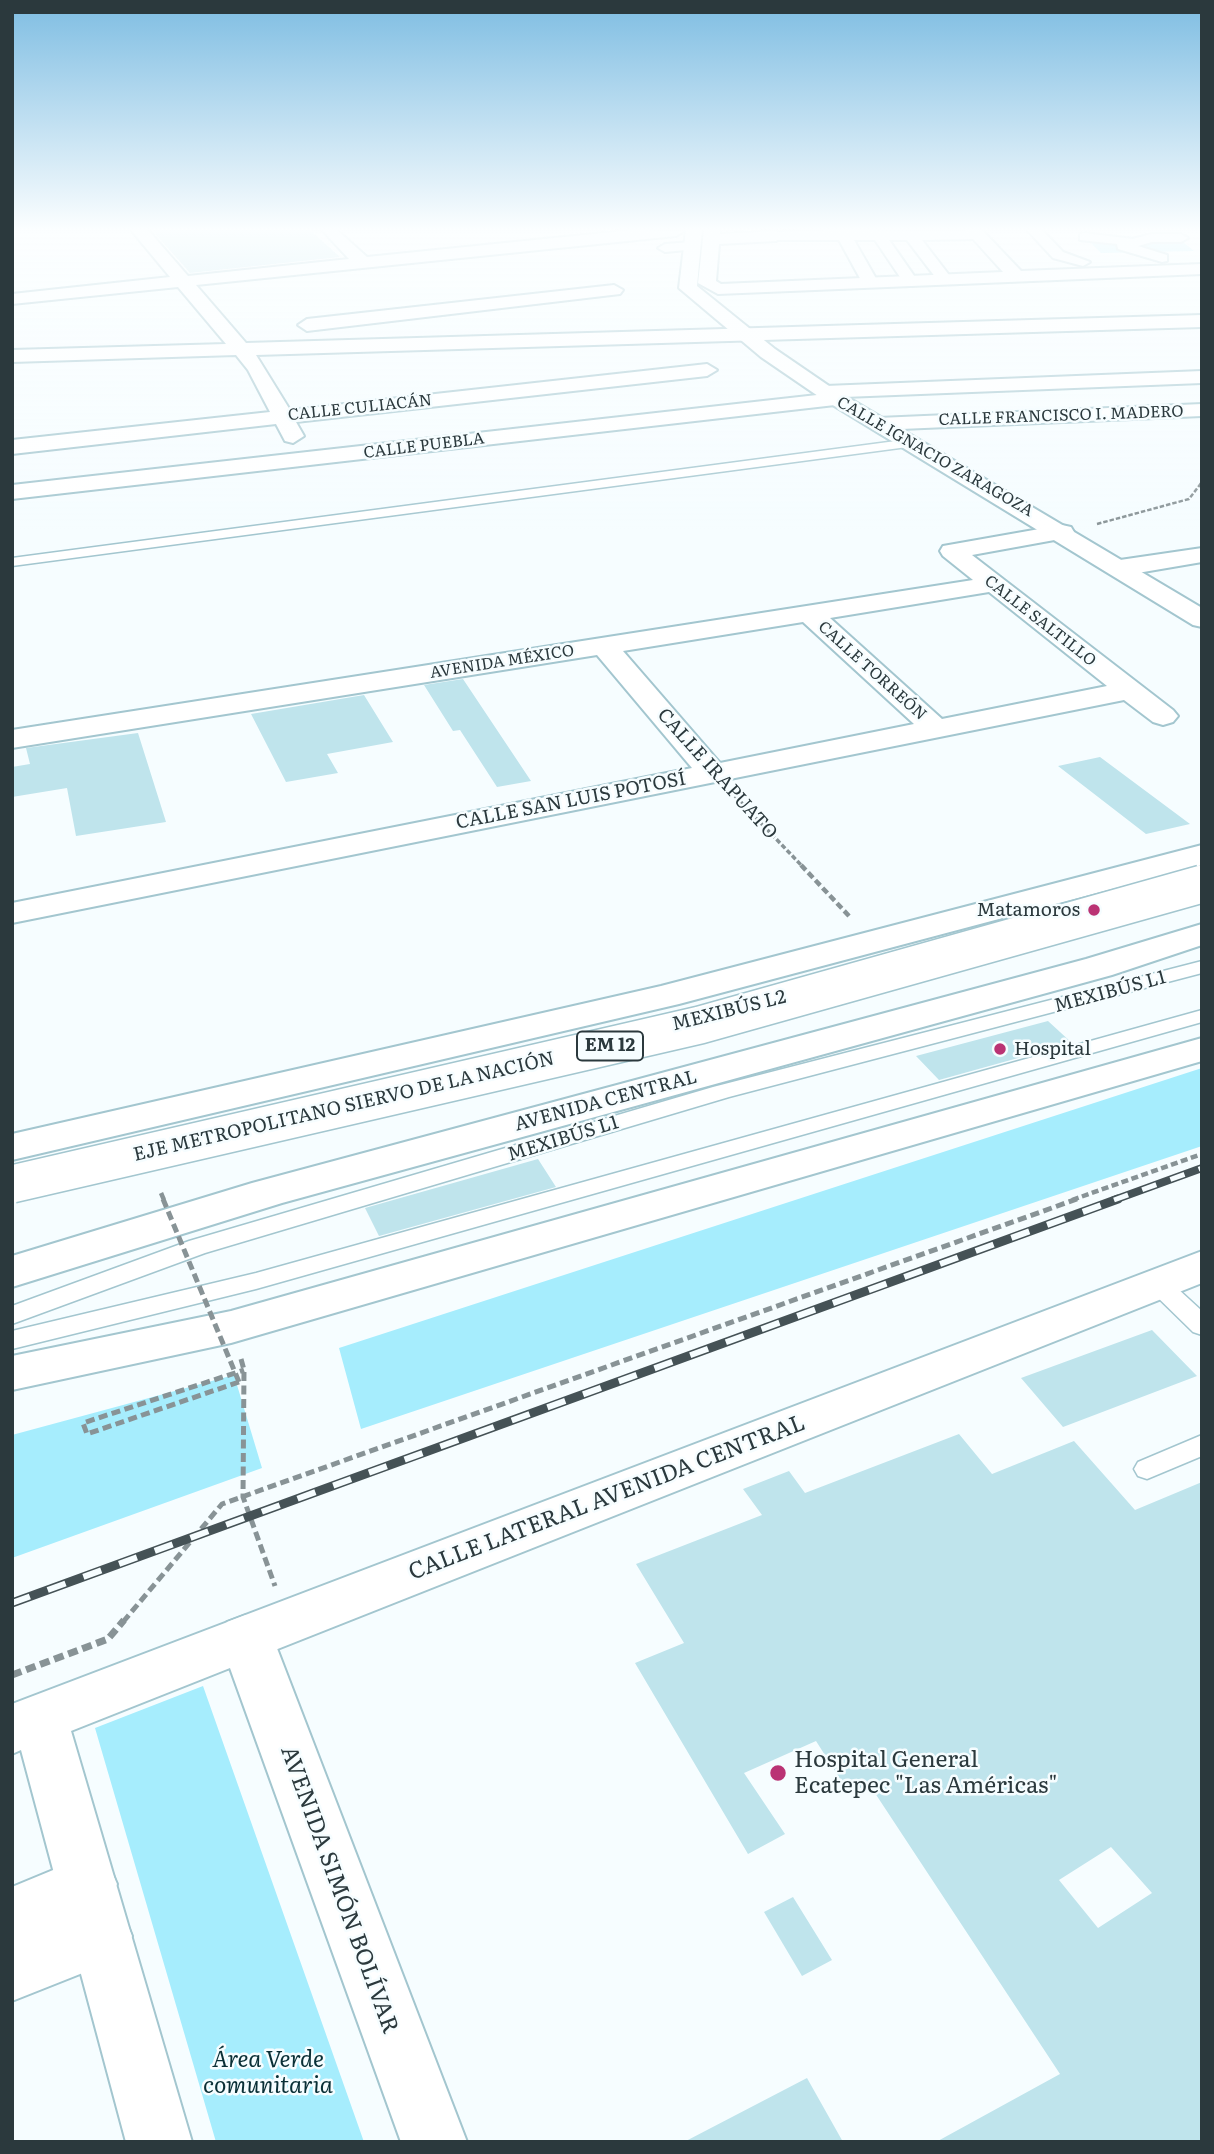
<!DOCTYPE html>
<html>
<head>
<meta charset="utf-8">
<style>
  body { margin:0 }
  #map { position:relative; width:1214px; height:2154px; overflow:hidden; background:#f6fdff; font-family:Literata,serif }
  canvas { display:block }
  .frame { position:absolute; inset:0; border:14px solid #2b393d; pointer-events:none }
</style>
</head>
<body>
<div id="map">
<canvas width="1214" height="2154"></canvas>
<div class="frame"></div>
</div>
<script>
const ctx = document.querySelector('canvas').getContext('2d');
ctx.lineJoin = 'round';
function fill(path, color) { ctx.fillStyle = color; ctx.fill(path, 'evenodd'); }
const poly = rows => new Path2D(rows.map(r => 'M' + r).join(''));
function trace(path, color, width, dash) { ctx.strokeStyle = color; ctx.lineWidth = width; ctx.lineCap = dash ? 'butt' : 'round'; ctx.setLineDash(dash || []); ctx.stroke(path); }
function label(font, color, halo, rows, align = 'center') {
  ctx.font = font + ' Literata,serif'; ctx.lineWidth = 5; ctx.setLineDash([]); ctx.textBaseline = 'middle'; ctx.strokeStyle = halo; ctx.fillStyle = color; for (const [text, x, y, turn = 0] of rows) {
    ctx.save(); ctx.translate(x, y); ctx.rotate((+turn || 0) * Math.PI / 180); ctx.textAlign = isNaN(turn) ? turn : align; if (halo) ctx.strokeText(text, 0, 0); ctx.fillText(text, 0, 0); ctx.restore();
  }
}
fill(poly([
  [1176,236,1194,251,1101,253,1085,237],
  [1202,1068,1202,1146,361,1429,339,1348],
  [234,1375,262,1468,12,1558,12,1435],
  [203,1686,364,2142,216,2142,95,1728]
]), '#a6edfd');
fill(poly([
  [152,230,310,230,340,257,190,273],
  [463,679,531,781,497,787,460,730,453,731,424,685],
  [364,695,393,742,327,754,338,773,286,782,251,714],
  [138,733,166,822,76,836,67,788,12,797,12,767,30,764,26,748],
  [1100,757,1190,824,1146,834,1058,766],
  [1048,1021,1072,1043,939,1080,916,1056],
  [538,1159,556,1187,379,1236,365,1208],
  [1152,1330,1197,1376,1063,1427,1021,1378],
  [959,1434,992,1474,1074,1441,1135,1510,1202,1482,1202,2142,936,2142,1060,2074,869,1784,849,1793,816,1741,744,1773,785,1834,748,1854,635,1663,684,1643,636,1564,762,1515,743,1489,789,1471,805,1493],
  [1111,1847,1152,1893,1098,1928,1059,1880],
  [793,1897,832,1960,802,1976,764,1912],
  [807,2078,843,2142,684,2142]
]), '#bfe4ec');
const service = poly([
  [911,439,917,443,915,446,12,566,12,558,911,439],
  [1202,961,1202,973,729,1097,205,1253,12,1324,12,1306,189,1241,713,1087,1202,961],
  [1202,1010,1202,1022,256,1289,12,1349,12,1331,256,1273,1202,1010],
  [1157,1275,1165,1277,1202,1311,1202,1335,1193,1332,1149,1289,1145,1283,1149,1277,1157,1275],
  [1202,1435,1202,1456,1147,1479,1138,1476,1134,1469,1138,1462,1202,1435]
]);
const pedestrian = poly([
  [834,230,977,231,984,235,977,239,922,240,952,279,944,284,939,282,907,240,889,240,917,280,909,285,904,283,875,240,854,240,878,282,870,287,862,282,839,240,776,240,769,236,776,232,834,230],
  [1027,230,1042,230,1063,252,1090,262,1083,266,1053,258,1027,230],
  [1085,233,1133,239,1151,234,1181,234,1188,238,1181,242,1152,242,1138,246,1167,255,1167,261,1162,262,1118,249,1117,244,1080,240,1080,234,1085,233],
  [692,242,697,243,697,249,665,252,658,248,665,244,692,242]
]);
const minor = poly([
  [131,230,148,230,188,276,349,259,322,230,337,230,367,257,633,230,684,231,676,236,196,285,246,343,1202,315,1202,327,256,355,290,410,707,364,717,370,707,376,296,422,304,436,293,443,285,441,276,424,12,454,12,440,270,412,248,370,236,355,12,362,12,350,226,344,178,287,12,304,12,294,170,277,131,230],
  [704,230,720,230,720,234,776,231,784,236,776,241,719,244,716,281,721,284,1003,272,965,230,982,230,1021,271,1202,264,1202,274,718,294,698,283,704,230],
  [614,285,623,290,620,294,307,331,298,325,307,319,614,285],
  [1202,371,1202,383,844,397,842,403,835,405,12,499,12,485,817,395,818,388,825,386,1202,371],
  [1202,404,1202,416,878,430,867,424,878,418,1202,404],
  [1062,525,1071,527,1074,532,1071,537,972,555,1173,710,1178,716,1173,722,1163,725,1153,722,1124,700,12,923,12,903,692,768,597,655,12,748,12,730,973,580,943,556,940,551,943,546,1062,525],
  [989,592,1107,686,942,719,830,618,989,592],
  [803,622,914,724,720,763,623,651,803,622],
  [1202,548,1202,562,1120,576,1111,573,1107,568,1111,563,1120,560,1202,548],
  [87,1856,108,1864,117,1884,108,1904,102,1907,123,1915,132,1936,123,1957,12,2001,12,1887,87,1856]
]);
const tertiary = poly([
  [686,230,702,230,697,286,775,349,832,388,1202,608,1202,627,1193,625,818,396,761,357,679,288,686,230],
  [1202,1251,1202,1283,265,1654,246,1661,227,1654,219,1638,227,1622,1202,1251]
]);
const secondary = poly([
  [246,1615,265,1622,273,1638,467,2142,401,2142,230,1668,71,1731,192,2142,126,2142,21,1750,12,1754,12,1704,246,1615]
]);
const trunk = poly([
  [1202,924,1202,945,1112,975,282,1203,12,1287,12,1256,252,1183,1086,959,1202,924],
  [1202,1038,1202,1061,231,1343,12,1390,12,1356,231,1311,1202,1038]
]);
const motorway = poly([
  [1202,845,1202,865,679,1004,12,1160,12,1134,661,986,1202,845]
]);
trace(service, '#a3c6cf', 3);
trace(pedestrian, '#a3c6cf', 4);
trace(minor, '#a3c6cf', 4);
trace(tertiary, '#a3c6cf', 4);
trace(secondary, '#a3c6cf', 4);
trace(trunk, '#a3c6cf', 4);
trace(motorway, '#a3c6cf', 4);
trace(poly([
  [1097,524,1189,499,1202,482]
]), '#889396', 2.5, [4.5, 2]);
trace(poly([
  [735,796,803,867]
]), '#889396', 3.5, [5, 2.5]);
trace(poly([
  [801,865,850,917],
  [1072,1200,1202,1154]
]), '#889396', 4.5, [7, 3.5]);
trace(poly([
  [241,1359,244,1370,243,1497,275,1586],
  [239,1382,87,1434,83,1423,244,1370],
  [123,1622,222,1504,1077,1199]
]), '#889396', 5, [9, 4.5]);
trace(poly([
  [12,1675,108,1639,124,1620]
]), '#889396', 7, [10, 5]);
fill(service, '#fff');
fill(pedestrian, '#fff');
fill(minor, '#fff');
fill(tertiary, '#fff');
fill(secondary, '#fff');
fill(trunk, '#fff');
fill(motorway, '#fff');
const railFar1 = poly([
  [1114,1200,1202,1168]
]);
const rail = poly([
  [12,1603,1118,1199]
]);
trace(railFar1, '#455256', 8);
trace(rail, '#455256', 9);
trace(railFar1, '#f6fdff', 5, [15]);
trace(rail, '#f6fdff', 6, [19]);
const motorwayBridge = poly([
  [12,1184,700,1025,1202,884]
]);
trace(motorwayBridge, '#a3c6cf', 40, []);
trace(poly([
  [161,1193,164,1200]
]), '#889396', 4.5, [7, 3.5]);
trace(poly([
  [163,1199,239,1382]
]), '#889396', 5, [9, 4.5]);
trace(motorwayBridge, '#fff', 37);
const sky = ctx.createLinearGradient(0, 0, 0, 532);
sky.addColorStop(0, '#7ebde2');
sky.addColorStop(0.43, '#fbfeff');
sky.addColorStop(1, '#fbfeff00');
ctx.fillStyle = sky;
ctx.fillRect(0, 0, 1214, 532);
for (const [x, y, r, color] of [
  [1094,910,7,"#ba3374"],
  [1000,1049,7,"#ba3374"],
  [778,1773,9,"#ba3374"]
]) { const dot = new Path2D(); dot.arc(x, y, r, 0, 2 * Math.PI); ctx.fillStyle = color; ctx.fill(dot); trace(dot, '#f6fdff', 2.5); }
label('16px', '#2b393d', '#f6fdff', [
  ["CALLE CULIACÁN",360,408,-6],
  ["CALLE FRANCISCO I. MADERO",1061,416,-2],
  ["CALLE PUEBLA",424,446,-7],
  ["CALLE IGNACIO ZARAGOZA",935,457,30],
  ["CALLE SALTILLO",1040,621,38],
  ["AVENIDA MÉXICO",502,662,-9],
  ["CALLE TORREÓN",872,671,42]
]);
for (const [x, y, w] of [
  [610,1046,66]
]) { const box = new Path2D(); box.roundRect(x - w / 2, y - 14.5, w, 29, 5); ctx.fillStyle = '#f6fdff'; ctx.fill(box); trace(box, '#2b393d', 2); }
label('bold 18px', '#2b393d', null, [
  ["EM 12",610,1046]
]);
label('19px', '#2b393d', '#f6fdff', [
  ["CALLE IRAPUATO",717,774,48],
  ["CALLE SAN LUIS POTOSÍ",571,801,-11],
  ["MEXIBÚS L1",1110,992,-15],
  ["MEXIBÚS L2",729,1011,-14],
  ["AVENIDA CENTRAL",606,1101,-15],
  ["EJE METROPOLITANO SIERVO DE LA NACIÓN",344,1107,-13],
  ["MEXIBÚS L1",563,1139,-17]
]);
label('19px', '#2b393d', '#f6fdff', [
  ["Matamoros",1080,910],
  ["Hospital",1014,1049,"left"]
], 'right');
label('23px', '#2b393d', '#f6fdff', [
  ["CALLE LATERAL AVENIDA CENTRAL",607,1498,-21],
  ["AVENIDA SIMÓN BOLÍVAR",339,1890,70]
]);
label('23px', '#2b393d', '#f6fdff', [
  ["Hospital General",794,1760],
  ["Ecatepec \"Las Américas\"",794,1786]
], 'left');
label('italic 23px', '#092f36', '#f6fdff', [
  ["Área Verde",268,2060],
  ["comunitaria",268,2086]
]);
</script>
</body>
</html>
